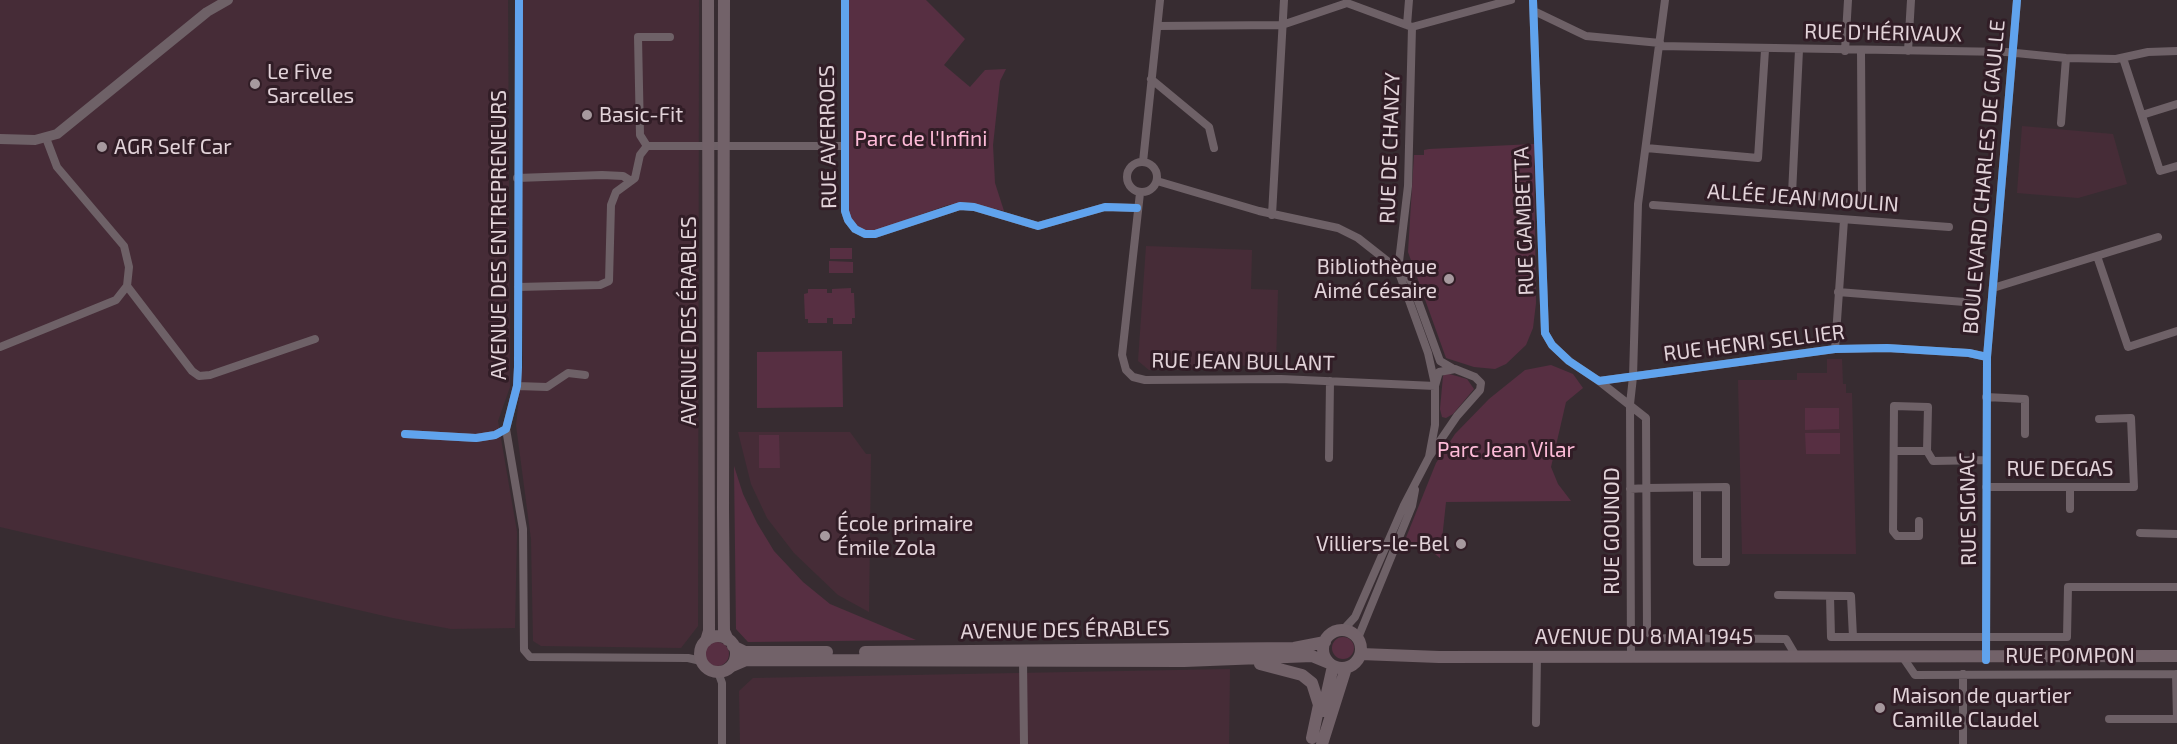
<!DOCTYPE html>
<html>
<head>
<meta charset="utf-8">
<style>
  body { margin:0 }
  canvas { display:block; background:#372c31 }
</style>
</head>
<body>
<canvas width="2177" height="744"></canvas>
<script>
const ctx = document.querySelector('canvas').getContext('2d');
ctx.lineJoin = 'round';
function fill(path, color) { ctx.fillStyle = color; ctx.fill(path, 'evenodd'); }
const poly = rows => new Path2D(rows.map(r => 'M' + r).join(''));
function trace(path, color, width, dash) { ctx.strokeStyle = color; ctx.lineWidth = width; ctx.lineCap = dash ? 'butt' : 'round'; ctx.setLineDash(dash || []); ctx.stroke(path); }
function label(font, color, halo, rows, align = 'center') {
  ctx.font = font + ' "Exo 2",sans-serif'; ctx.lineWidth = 6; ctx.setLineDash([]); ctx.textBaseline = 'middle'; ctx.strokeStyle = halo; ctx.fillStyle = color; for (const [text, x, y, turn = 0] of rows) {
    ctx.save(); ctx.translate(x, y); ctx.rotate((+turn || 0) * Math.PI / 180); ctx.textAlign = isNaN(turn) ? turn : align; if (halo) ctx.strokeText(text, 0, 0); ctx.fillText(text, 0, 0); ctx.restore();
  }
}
fill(poly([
  [0,0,508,0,510,387,498,421,517,532,515,628,451,629,393,618,0,527],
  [522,0,699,0,698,626,681,648,541,646,533,641,531,539,516,425,523,363],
  [2022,126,2113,134,2127,184,2078,198,2017,193],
  [1146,246,1252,250,1251,289,1278,290,1276,365,1223,366,1222,357,1201,357,1201,366,1194,366,1193,370,1177,370,1177,366,1167,366,1166,370,1149,370,1138,361],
  [1827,359,1842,359,1843,384,1846,384,1846,393,1852,393,1856,554,1742,554,1738,380,1797,380,1797,373,1827,373],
  [738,432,850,432,866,454,871,454,869,612,838,595,794,553,767,518,751,484],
  [1230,669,1229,744,740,744,739,691,753,678]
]), '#462c37');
fill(poly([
  [848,0,926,0,965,39,944,65,970,87,985,70,1006,69,1000,81,993,145,995,183,1004,211,966,202,948,205,871,232,860,229,852,221,848,213],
  [1534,144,1536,303,1533,328,1526,345,1506,364,1495,369,1474,367,1446,358,1408,252,1414,155,1424,155,1424,150,1429,149],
  [830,248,852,248,852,259,830,259],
  [829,261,853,262,853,273,829,273],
  [851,288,851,293,854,293,855,318,852,318,852,324,833,324,833,318,827,318,827,323,808,323,808,319,805,319,804,294,808,293,808,289,827,289,827,293,832,293,832,289],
  [842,351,843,407,757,408,757,352],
  [1551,365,1573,374,1583,388,1566,402,1551,467,1558,484,1571,501,1446,502,1440,558,1425,546,1403,545,1436,463,1455,434,1489,399,1525,370],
  [1446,373,1467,379,1474,389,1453,414,1446,418,1442,417,1440,409,1443,376],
  [1805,408,1839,408,1839,429,1805,430],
  [1805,433,1840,433,1840,454,1806,454],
  [759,435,779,435,780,468,759,468],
  [734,466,743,494,757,523,774,551,803,582,830,604,916,640,748,642,736,629],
  '1332 648a11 11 0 1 1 22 0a11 11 0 1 1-22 0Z',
  '705 654a12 12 0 1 1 24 0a12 12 0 1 1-24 0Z'
]), '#572f42');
trace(poly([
  [845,0,845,211,848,220,855,229,865,234,875,234,960,206,974,207,1038,226,1105,207,1137,208],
  [1533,0,1545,333,1552,345,1569,361,1599,381,1835,349,1887,348,1969,353,1987,357],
  [1534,11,1586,36,1660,43],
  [1407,25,1409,0],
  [1158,26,1282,25,1347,3,1412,27,1511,0],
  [1659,46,2006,52,2066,58,2116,59,2148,52,2177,51],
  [1799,50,1792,194,1862,200,1861,51],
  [1845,51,1848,0],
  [1908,51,1911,0],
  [2123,58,2160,171,2177,166],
  [1151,79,1209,127,1214,148],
  [2142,115,2177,104],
  [2061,123,2066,58],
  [647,146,845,146],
  [1646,148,1758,158,1765,50],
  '1127 177a15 15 0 1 1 30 0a15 15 0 1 1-30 0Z',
  [1143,162,1160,0],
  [517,178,602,175,623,176,631,181,635,178,640,155,647,146,640,135,638,37,670,37],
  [1157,181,1259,211,1338,228,1358,238,1410,279,1440,361,1452,368],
  [1140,193,1122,355,1126,370,1133,377,1145,380,1281,379,1435,386],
  [1653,205,1949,227],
  [1272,215,1284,0],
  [2097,256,2128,347,2177,331],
  [1398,270,1408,186,1412,27],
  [1398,270,1428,353,1434,380],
  [127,286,192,371,199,376,210,375,315,339],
  [518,287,600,285,609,281,611,205,616,192,631,181],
  [1993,288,2158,237],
  [1838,292,1977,303],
  [0,347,116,300,127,286,129,267,124,246,57,167,46,138],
  [1835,349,1844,220],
  [1599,381,1646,418,1647,632,1657,638,1786,639,1796,656],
  [517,386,547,387,568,373,585,375],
  [1986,397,2025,399,2025,434],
  [506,429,523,529,524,650,530,657,688,658,701,661],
  [405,434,476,438,495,435,506,429,517,386,518,367,519,0],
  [1894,451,1927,451,1933,461,1985,460],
  [1329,458,1330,381],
  [1986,487,2134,487,2131,418,2099,419],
  [1630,489,1647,488,1726,487,1726,562,1697,562,1697,488],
  [2070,509,2070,487],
  [1919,521,1919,536,1897,536,1893,531,1894,406,1928,407,1927,451],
  [2140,533,2177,534],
  [1778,595,1851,596,1853,637],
  [1830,596,1831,637,2067,637,2068,587,2177,587],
  [1343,630,1355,617,1404,505,1429,457,1435,425,1435,386,1439,372,1455,369,1475,377,1481,383,1480,390,1457,416,1429,457],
  [1358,638,1412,506,1415,490],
  [1902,656,1915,675,2177,674],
  [1631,657,1630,404,1633,377,1638,204,1665,0],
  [1023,660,1024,744],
  [1986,660,1987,357,2017,0],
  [718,672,722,683,722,744],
  [1963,674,1963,744],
  [2176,674,2177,719],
  [2109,719,2177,719],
  [1536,723,1537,656]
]), '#6e6167', 8);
trace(poly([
  [0,139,35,140,57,134,207,12,228,0]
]), '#6e6167', 10);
trace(poly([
  [724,0,723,508,724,631,728,640],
  '1323 649a19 19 0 1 1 38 0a19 19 0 1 1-38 0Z',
  '700 654a18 18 0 1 1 36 0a18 18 0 1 1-36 0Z',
  [706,641,709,631,708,0],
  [733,646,745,652,827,652],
  [865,652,1294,648,1325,642],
  [1361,654,1439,657,2177,656],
  [1260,664,1302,675,1312,683,1319,705,1312,738],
  [732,666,746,660,1184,661,1312,656,1329,663],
  [1323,711,1333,666],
  [1322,744,1346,668]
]), '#726269', 12);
trace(poly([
  [845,0,845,211,848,220,855,229,865,234,875,234,960,206,974,207,1038,226,1105,207,1137,208],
  [1533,0,1545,333,1552,345,1569,361,1599,381,1835,349,1887,348,1969,353,1987,357],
  [405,434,476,438,495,435,506,429,517,386,518,367,519,0],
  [1986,660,1987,357,2017,0]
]), '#60a3ed', 8);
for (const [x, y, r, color] of [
  [255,84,6,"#a6999e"],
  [587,115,6,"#a6999e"],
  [102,147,6,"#a6999e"],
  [1449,279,6,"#a6999e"],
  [825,536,6,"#a6999e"],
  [1461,544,6,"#a6999e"],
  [1880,708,6,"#a6999e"]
]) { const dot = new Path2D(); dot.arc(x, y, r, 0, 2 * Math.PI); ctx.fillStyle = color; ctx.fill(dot); trace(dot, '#311d26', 2); }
label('21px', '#e2d3d9', '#311d26', [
  ["RUE D'HÉRIVAUX",1883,33,1],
  ["RUE AVERROES",828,137,-91],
  ["RUE DE CHANZY",1390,148,-88],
  ["BOULEVARD CHARLES DE GAULLE",1984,177,-85],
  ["ALLÉE JEAN MOULIN",1803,198,4],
  ["RUE GAMBETTA",1524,221,-92],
  ["AVENUE DES ENTREPRENEURS",499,235,-90],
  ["AVENUE DES ÉRABLES",689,321,-90],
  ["RUE HENRI SELLIER",1754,343,-7],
  ["RUE JEAN BULLANT",1243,362,1],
  ["RUE DEGAS",2060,469],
  ["RUE SIGNAC",1968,509,-91],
  ["RUE GOUNOD",1612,531,-90],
  ["AVENUE DES ÉRABLES",1065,630,-1],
  ["AVENUE DU 8 MAI 1945",1644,637],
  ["RUE POMPON",2070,656]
]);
label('21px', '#e2d3d9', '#311d26', [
  ["Le Five",267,72],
  ["Sarcelles",267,96],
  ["Basic-Fit",599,115],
  ["AGR Self Car",114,147],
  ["Bibliothèque",1437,267,"right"],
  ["Aimé Césaire",1437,291,"right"],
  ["École primaire",837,524],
  ["Émile Zola",837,548],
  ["Villiers-le-Bel",1449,544,"right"],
  ["Maison de quartier",1892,696],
  ["Camille Claudel",1892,720]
], 'left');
label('21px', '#febbd8', '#311d26', [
  ["Parc de l'Infini",921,139],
  ["Parc Jean Vilar",1506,450]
]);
</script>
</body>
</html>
